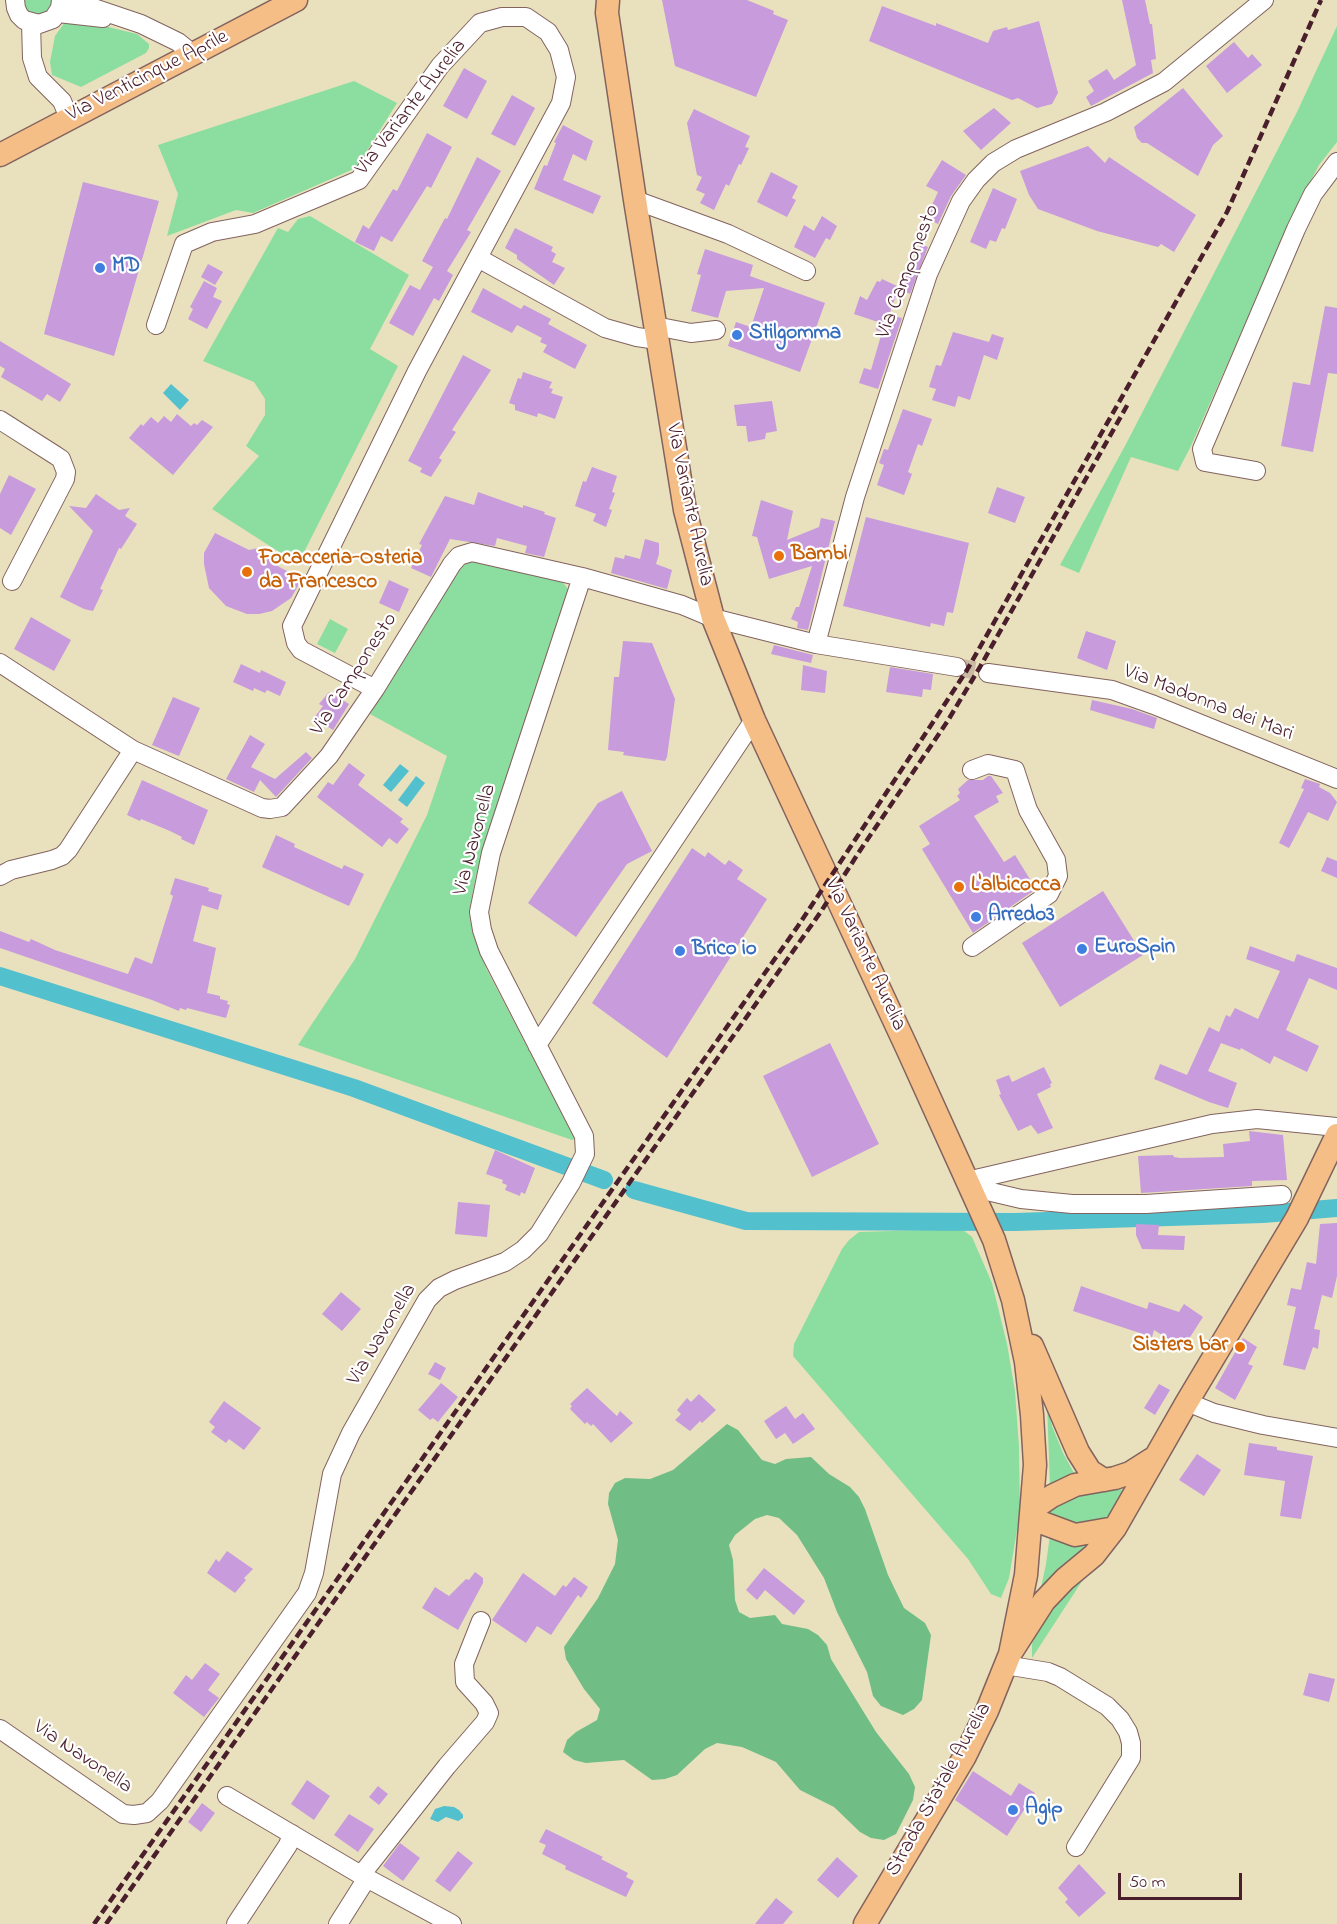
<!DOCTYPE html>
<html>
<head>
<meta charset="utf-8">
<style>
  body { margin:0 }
  #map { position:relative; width:1337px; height:1924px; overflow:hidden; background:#e9e1be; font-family:"Indie Flower",sans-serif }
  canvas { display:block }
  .scale { position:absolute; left:1118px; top:1873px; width:124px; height:27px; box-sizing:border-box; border:3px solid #4a1f2b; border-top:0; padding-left:8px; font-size:18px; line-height:21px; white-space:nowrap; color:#4a1f2b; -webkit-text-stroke:4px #fff; paint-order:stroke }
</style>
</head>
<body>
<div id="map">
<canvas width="1337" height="1924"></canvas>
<div class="scale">50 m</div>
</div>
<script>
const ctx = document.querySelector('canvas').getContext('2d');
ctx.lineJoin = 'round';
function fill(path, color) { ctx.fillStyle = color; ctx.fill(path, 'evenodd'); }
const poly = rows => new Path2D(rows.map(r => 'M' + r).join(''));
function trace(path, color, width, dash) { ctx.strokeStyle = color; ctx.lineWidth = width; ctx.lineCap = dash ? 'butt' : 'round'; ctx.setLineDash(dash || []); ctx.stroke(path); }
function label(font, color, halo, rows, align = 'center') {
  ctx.font = font + ' "Indie Flower",sans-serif'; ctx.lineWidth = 4.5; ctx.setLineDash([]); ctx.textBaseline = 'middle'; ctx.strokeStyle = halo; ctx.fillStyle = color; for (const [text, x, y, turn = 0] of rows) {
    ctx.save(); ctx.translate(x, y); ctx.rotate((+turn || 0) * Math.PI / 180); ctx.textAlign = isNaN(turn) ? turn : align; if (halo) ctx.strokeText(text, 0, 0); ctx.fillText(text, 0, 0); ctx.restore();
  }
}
fill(poly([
  [23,0,54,0,54,6,44,17,26,12],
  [65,22,88,22,137,34,149,44,149,48,146,53,81,87,52,75,50,62,55,36],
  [1337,26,1337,142,1319,165,1292,218,1190,448,1178,471,1131,457,1079,573,1060,565,1126,444,1297,112],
  [354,81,397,103,356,168,253,213,236,210,167,236,178,194,158,145],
  [310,216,409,275,370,349,398,366,298,564,212,509,259,456,246,446,265,415,265,399,254,382,203,361,278,228,288,232,298,219],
  [469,562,482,562,561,580,568,589,569,597,476,875,469,912,473,934,486,968,575,1139,572,1140,298,1045,355,959,427,815,447,756,370,714,461,566],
  [330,619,348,629,335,653,317,644],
  [962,1229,972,1237,992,1283,1007,1344,1015,1391,1019,1447,1020,1512,1009,1578,1001,1598,991,1594,968,1559,793,1356,794,1344,842,1249,849,1240,859,1232],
  [1047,1404,1052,1426,1063,1453,1074,1473,1073,1477,1050,1486],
  [1117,1489,1128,1490,1116,1510,1099,1522,1085,1527,1052,1517,1049,1510,1076,1493],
  [1050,1535,1093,1544,1039,1597,1046,1564],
  [1088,1572,1032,1658,1032,1644,1042,1621,1054,1604]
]), '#8bde9f');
fill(poly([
  [727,1424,738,1430,762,1460,775,1464,786,1459,811,1457,829,1474,850,1487,859,1497,865,1509,888,1575,904,1608,925,1623,931,1635,922,1700,914,1709,903,1715,881,1706,873,1696,867,1672,837,1612,824,1578,797,1535,779,1518,767,1515,755,1519,735,1535,729,1545,733,1560,735,1600,739,1612,750,1618,775,1615,782,1624,808,1629,818,1635,827,1645,831,1659,876,1732,909,1774,915,1787,913,1800,896,1834,884,1840,871,1838,860,1832,834,1807,800,1790,776,1762,742,1747,717,1743,705,1749,677,1775,665,1779,652,1780,624,1760,586,1763,574,1760,563,1752,567,1740,576,1732,597,1720,600,1709,584,1689,566,1659,564,1647,598,1598,615,1564,618,1540,608,1504,609,1493,615,1483,625,1478,650,1479,673,1470]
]), '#70bd86');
fill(poly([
  [171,384,189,400,180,410,163,393],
  [400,764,409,771,391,792,383,785],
  [416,776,425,783,407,807,398,800],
  [444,1806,454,1807,459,1810,463,1815,463,1818,458,1821,446,1817,438,1822,430,1819,435,1809]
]), '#53c0cd');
trace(poly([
  [0,976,354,1088,604,1180],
  [634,1190,746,1221,1015,1222,1263,1214,1337,1208]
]), '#53c0cd', 18);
fill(poly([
  [662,0,747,0,774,11,773,14,788,20,756,97,675,66],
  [1122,0,1145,0,1150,24,1152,24,1155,50,1156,59,1151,60,1153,73,1091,106,1086,97,1094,91,1088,81,1107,69,1114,80,1136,65],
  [882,6,936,26,936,23,988,43,993,31,1007,27,1008,30,1039,21,1058,93,1052,104,1037,108,1018,98,1012,100,869,41],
  [1234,42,1248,58,1252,54,1262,65,1227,93,1206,66],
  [464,68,487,81,467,119,443,106],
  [1183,88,1223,136,1213,145,1198,176,1147,143,1142,143,1137,138,1134,127],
  [512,95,535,108,515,146,491,134],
  [994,108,1011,123,981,150,963,131],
  [694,109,750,136,745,147,749,148,741,165,739,164,729,186,726,184,714,210,700,203,705,194,696,190,702,177,697,175,687,123],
  [563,125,593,141,586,161,573,154,563,180,601,196,593,214,534,189,544,165,547,166,556,143,554,142],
  [427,133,452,147,431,188,427,186,392,242,381,236,374,251,355,242,363,225,369,229,393,189,397,191],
  [1088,146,1105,163,1109,157,1196,215,1174,252,1161,244,1158,247,1097,231,1038,209,1029,195,1020,171],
  [477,157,501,171,467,230,471,232,447,271,453,275,439,301,434,298,413,336,389,323,410,285,420,290,433,267,422,261,445,218,447,219],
  [942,160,966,175,951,196,938,224,926,218,938,192,926,186],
  [771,172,798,186,792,198,796,200,787,217,757,202],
  [83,182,159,201,114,356,44,334],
  [993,188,1017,199,1005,229,1002,228,996,242,990,240,986,249,970,242],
  [822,216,837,226,830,240,826,238,815,258,794,247,804,225,814,231],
  [515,228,553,247,551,251,556,254,552,262,565,268,554,285,517,259,517,255,505,248],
  [921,244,928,247,910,294,900,289],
  [705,249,753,265,750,276,825,303,800,372,728,346,736,322,751,327,764,288,726,291,718,318,691,311,701,275,697,274],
  [208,264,223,272,215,285,201,277],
  [882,279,899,287,889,315,902,318,878,389,859,383,864,368,871,370,882,332,876,330,878,322,854,314,860,296,867,300,877,281,880,282],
  [204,281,217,288,213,297,222,301,207,329,188,319,193,309,190,307],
  [483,288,521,309,524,305,551,319,548,324,587,345,575,369,543,352,547,345,540,342,542,338,517,325,512,333,471,312],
  [1325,306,1337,308,1337,374,1328,373,1313,452,1281,446,1293,382,1310,385],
  [953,332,989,342,992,334,1004,338,997,360,984,355,970,400,958,396,955,407,932,400,936,389,929,387,936,365,941,366],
  [0,341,71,384,60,402,47,394,42,401,1,377,5,369,0,366],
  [463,355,491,370,452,430,456,432,439,458,442,460,431,477,420,472,422,468,408,461],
  [523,372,552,382,549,388,553,389,551,393,563,397,555,419,538,413,537,417,515,410,515,405,509,403,518,378,521,379],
  [772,401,777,431,766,433,765,439,748,442,746,426,737,426,734,405],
  [903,409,932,419,922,446,918,444,908,472,912,474,904,495,877,485,884,465,879,463,884,449,888,450],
  [177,414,191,426,194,423,197,425,202,420,213,427,173,475,129,438,141,424,143,426,151,417,158,423,164,416,171,422],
  [592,467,617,476,612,492,615,493,609,509,612,510,606,527,593,521,596,514,575,506,583,481,586,482],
  [9,475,36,489,11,535,0,528,0,494],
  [997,487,1025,497,1015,523,988,513],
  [478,492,523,508,523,505,545,512,544,514,556,518,544,557,525,553,527,546,497,538,495,546,450,539,431,577,411,568,422,545,419,544,445,496,474,505],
  [96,494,119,510,130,508,125,516,137,524,121,549,119,548,100,589,103,590,93,611,84,609,60,597,93,531,69,506,86,508],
  [761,500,793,511,787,540,819,527,821,518,835,521,808,630,797,628,798,622,791,619,796,607,799,607,812,566,769,579,757,537,752,536],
  [866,517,969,543,953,613,947,612,944,626,931,623,930,627,843,606],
  [215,533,249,550,258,548,262,550,269,557,270,562,302,579,291,598,272,611,259,614,247,614,226,606,209,588,204,564,204,553],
  [645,539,659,543,659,554,656,564,672,570,667,589,611,573,615,557,624,559,625,555,640,559],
  [389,580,409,589,399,612,379,603],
  [31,617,71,640,54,671,14,649],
  [1086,631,1116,641,1107,670,1077,658],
  [623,641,652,643,675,699,667,757,665,761,623,755,624,752,608,750,614,677,619,677],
  [774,645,813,655,811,663,771,654],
  [241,664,260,673,261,670,286,682,280,696,267,690,265,693,254,688,253,691,233,682],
  [803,665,827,671,825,693,801,690],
  [890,667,933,674,931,690,923,689,922,697,886,692],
  [329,692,349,704,333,730,314,718,323,706,319,704],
  [173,697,200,708,179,756,152,745],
  [1092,700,1132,709,1157,718,1154,729,1090,710],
  [250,735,265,744,251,767,275,779,306,752,312,758,276,797,260,780,254,792,226,779],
  [349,763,365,775,358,785,403,819,400,822,409,829,397,844,389,838,382,847,317,797,328,782,333,785],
  [988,776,991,776,1003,793,996,796,999,802,974,816,1004,862,1015,855,1036,889,973,933,922,849,930,844,919,826,960,800,957,796,960,793,958,789,968,780,983,780],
  [1305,779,1320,784,1319,787,1330,793,1337,802,1328,821,1308,812,1289,848,1279,843,1304,789,1301,788],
  [142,780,208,810,194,845,181,839,182,837,170,831,141,819,140,821,127,815],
  [622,791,652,851,627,864,576,937,528,903,598,803],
  [276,835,295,844,294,847,342,869,344,865,364,874,349,906,262,867],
  [692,848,705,857,708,852,725,865,729,860,743,870,737,879,767,899,667,1058,592,1003],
  [1327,857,1337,861,1337,878,1321,871],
  [175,878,209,888,208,891,222,895,218,910,202,905,193,941,216,948,207,993,220,996,220,999,228,1001,227,1004,230,1005,226,1018,187,1008,186,1010,180,1008,179,1011,152,1000,0,948,0,931,29,942,31,939,55,950,128,974,135,957,152,964,173,896,170,894],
  [1103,891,1143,955,1060,1007,1022,943],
  [1250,946,1294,962,1297,954,1337,968,1337,990,1309,978,1286,1030,1319,1046,1307,1072,1274,1056,1270,1064,1241,1048,1240,1050,1221,1043,1208,1071,1237,1083,1228,1108,1209,1102,1154,1079,1160,1064,1187,1075,1209,1027,1219,1032,1226,1015,1230,1017,1235,1008,1258,1019,1280,971,1246,959],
  [830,1043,879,1144,812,1177,763,1076],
  [1044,1067,1052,1083,1050,1084,1051,1087,1037,1094,1053,1128,1038,1134,1031,1125,1018,1131,999,1095,1001,1094,996,1080,1009,1075,1012,1082],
  [1249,1131,1283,1135,1287,1180,1252,1181,1252,1186,1141,1193,1138,1156,1173,1155,1174,1157,1180,1158,1224,1157,1223,1144,1250,1141],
  [495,1150,535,1168,525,1194,521,1192,520,1196,505,1190,507,1185,502,1183,503,1180,486,1174],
  [458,1202,490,1205,487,1237,455,1234],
  [1337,1223,1337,1276,1332,1298,1322,1295,1314,1329,1320,1330,1318,1349,1313,1347,1305,1370,1283,1365,1296,1307,1287,1305,1291,1288,1301,1290,1307,1262,1316,1264,1320,1224],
  [1136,1224,1159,1225,1158,1235,1185,1236,1184,1250,1142,1249,1136,1235],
  [1081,1286,1147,1309,1149,1302,1179,1312,1184,1304,1203,1317,1183,1348,1154,1330,1152,1337,1073,1311],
  [341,1292,361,1309,342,1331,322,1314],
  [1243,1338,1257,1347,1248,1364,1253,1366,1235,1400,1215,1388],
  [435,1362,446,1368,440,1380,428,1374],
  [441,1383,458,1397,438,1422,433,1418,430,1420,418,1410],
  [1159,1384,1170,1390,1155,1415,1144,1408],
  [587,1388,617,1416,620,1411,633,1423,611,1443,593,1424,591,1426,587,1422,585,1424,570,1409,572,1406,570,1404],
  [699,1394,716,1410,702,1423,700,1421,690,1431,675,1420,681,1414,677,1410,687,1398,691,1402],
  [224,1401,261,1428,244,1450,229,1439,226,1443,211,1432,215,1427,209,1422],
  [786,1406,795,1419,803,1413,815,1429,793,1444,785,1433,776,1439,764,1421],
  [1249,1443,1277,1447,1277,1450,1313,1456,1301,1519,1280,1516,1285,1481,1244,1475],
  [1197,1454,1221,1470,1204,1496,1179,1480],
  [227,1551,253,1569,244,1578,246,1580,235,1593,207,1573,216,1559,219,1562],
  [764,1568,805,1601,794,1615,765,1590,757,1600,746,1590],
  [475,1572,483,1578,483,1583,458,1630,422,1608,435,1587,449,1596,466,1579,469,1580],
  [523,1573,555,1596,563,1585,566,1587,574,1577,588,1587,581,1598,578,1595,551,1635,537,1626,526,1643,492,1620],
  [205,1663,220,1674,208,1690,219,1698,204,1717,173,1693,186,1675,192,1680],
  [1309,1673,1335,1679,1329,1702,1303,1695],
  [973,1771,1011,1796,1019,1783,1035,1793,1007,1836,955,1800],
  [307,1780,330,1796,314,1820,291,1804],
  [378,1786,388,1794,379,1805,369,1797],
  [202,1803,215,1813,201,1832,188,1822],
  [349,1814,374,1829,358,1852,334,1835],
  [546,1829,603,1857,601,1859,628,1873,626,1877,634,1881,626,1897,565,1869,566,1866,542,1854,546,1845,539,1842],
  [400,1843,420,1858,403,1881,383,1866],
  [458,1851,473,1863,450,1892,435,1881],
  [837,1857,858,1876,838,1898,817,1880],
  [1079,1864,1106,1893,1079,1917,1065,1902,1068,1899,1058,1888],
  [776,1898,793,1912,783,1924,755,1924]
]), '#c79bdc');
trace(poly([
  [957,667,988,673]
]), '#c9baa1', 18, [18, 9]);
const minor = poly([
  [15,0,16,8,19,15,24,20,39,24,53,19,60,8,61,0],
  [70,0,141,24,178,42,193,54],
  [58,13,103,18],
  [31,23,32,58,38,77,62,101,69,118],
  [635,200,728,234,806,271],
  [478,258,605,328,637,337,657,340],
  [156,325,184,244,212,232,255,224,359,180,440,66,480,23,502,17,526,17,548,32,559,50,566,77,561,103,417,371,292,626,296,643,301,650,375,689],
  [655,326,691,333,716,330],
  [0,420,55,455,61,459,66,472,65,479,12,581],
  [1256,471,1205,462,1202,449,1296,229,1313,194,1337,162],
  [816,644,855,497,928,274,961,201,976,180,993,163,1016,149,1106,112,1164,82,1264,0],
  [0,663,133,750],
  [988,673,1112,690,1154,705,1337,779],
  [0,876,11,870,52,860,62,856,68,850,133,750,262,808,270,809,282,807,329,756,375,689,452,564,459,556,472,552,582,577,682,605,713,618,816,644,957,667],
  [972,947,1049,894,1058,876,1056,860,1028,810,1015,770,988,764,972,770],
  [537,1045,754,720],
  [967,1181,1212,1124,1257,1119,1337,1127],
  [970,1187,1021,1199,1072,1204,1146,1204,1282,1195],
  [1187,1402,1214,1413,1263,1425,1337,1438],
  [1005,1665,1048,1672,1060,1677,1107,1706,1120,1719,1128,1732,1131,1743,1131,1758,1076,1847],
  [0,1729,123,1814,134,1815,147,1813,160,1801,307,1593,314,1573,332,1474,351,1433,427,1300,439,1288,455,1280,505,1262,523,1250,539,1234,571,1183,585,1154,584,1136,489,951,482,930,479,912,491,853,582,577],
  [227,1796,361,1875,452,1924],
  [361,1875,447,1766,485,1722,489,1713,484,1703,465,1682,464,1664,481,1621],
  [236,1924,288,1845,292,1834],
  [338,1924,367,1878]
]);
const major = poly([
  [608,0,607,13,635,200,685,510,713,618,754,720,907,1048,994,1240,1013,1300,1026,1362,1032,1415,1035,1465,1026,1575,1010,1654],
  [0,155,296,0],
  [1032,1346,1078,1452,1090,1471,1104,1480],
  [1033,1509,1052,1496,1075,1485,1115,1478,1130,1473,1152,1459],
  [1032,1519,1075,1535,1115,1528],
  [865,1924,965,1756,987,1711,1010,1654,1044,1601,1065,1579,1094,1555,1115,1528,1187,1402,1297,1218,1337,1135]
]);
trace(minor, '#82635e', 20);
trace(major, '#82635e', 25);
trace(minor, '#fff', 18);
trace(major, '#f6be87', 22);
trace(poly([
  [94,1924,798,926,939,713,967,670,1227,212,1321,0],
  [106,1924,820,913,861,849,947,722,980,667,1129,402]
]), '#4a1f2b', 4.5, [9, 4.5]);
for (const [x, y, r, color] of [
  [100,268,6,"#3f7fe0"],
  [737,335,6,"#3f7fe0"],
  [779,556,6,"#e8710a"],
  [247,572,6,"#e8710a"],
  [959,887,6,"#e8710a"],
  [976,917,6,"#3f7fe0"],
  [1082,949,6,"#3f7fe0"],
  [680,951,6,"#3f7fe0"],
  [1240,1347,6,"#e8710a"],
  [1013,1810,6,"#3f7fe0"]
]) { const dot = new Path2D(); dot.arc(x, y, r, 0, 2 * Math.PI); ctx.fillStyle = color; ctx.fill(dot); trace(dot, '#fff', 2); }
label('21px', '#4a1f2b', '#fff', [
  ["Via Venticinque Aprile",148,77,-27],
  ["Via Variante Aurelia",412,108,-52],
  ["Via Camponesto",909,272,-69],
  ["Via Variante Aurelia",688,505,78],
  ["Via Camponesto",355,675,-57],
  ["Via Madonna dei Mari",1208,704,21],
  ["Via Navonella",476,840,-75],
  ["Via Variante Aurelia",864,955,65],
  ["Via Navonella",383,1335,-59],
  ["Via Navonella",82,1758,34],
  ["Strada Statale Aurelia",940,1790,-61]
]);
label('bold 21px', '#366cbe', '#fff', [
  ["MD",112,268],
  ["Stilgomma",749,335],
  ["Arredo3",988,917],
  ["EuroSpin",1094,949],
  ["Brico io",692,951],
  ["Agip",1025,1810]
], 'left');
label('bold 21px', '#c56008', '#fff', [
  ["Bambi",791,556],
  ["Focacceria-Osteria",259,560],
  ["da Francesco",259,584],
  ["L'albicocca",971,887],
  ["Sisters bar",1228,1347,"right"]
], 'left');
</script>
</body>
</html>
